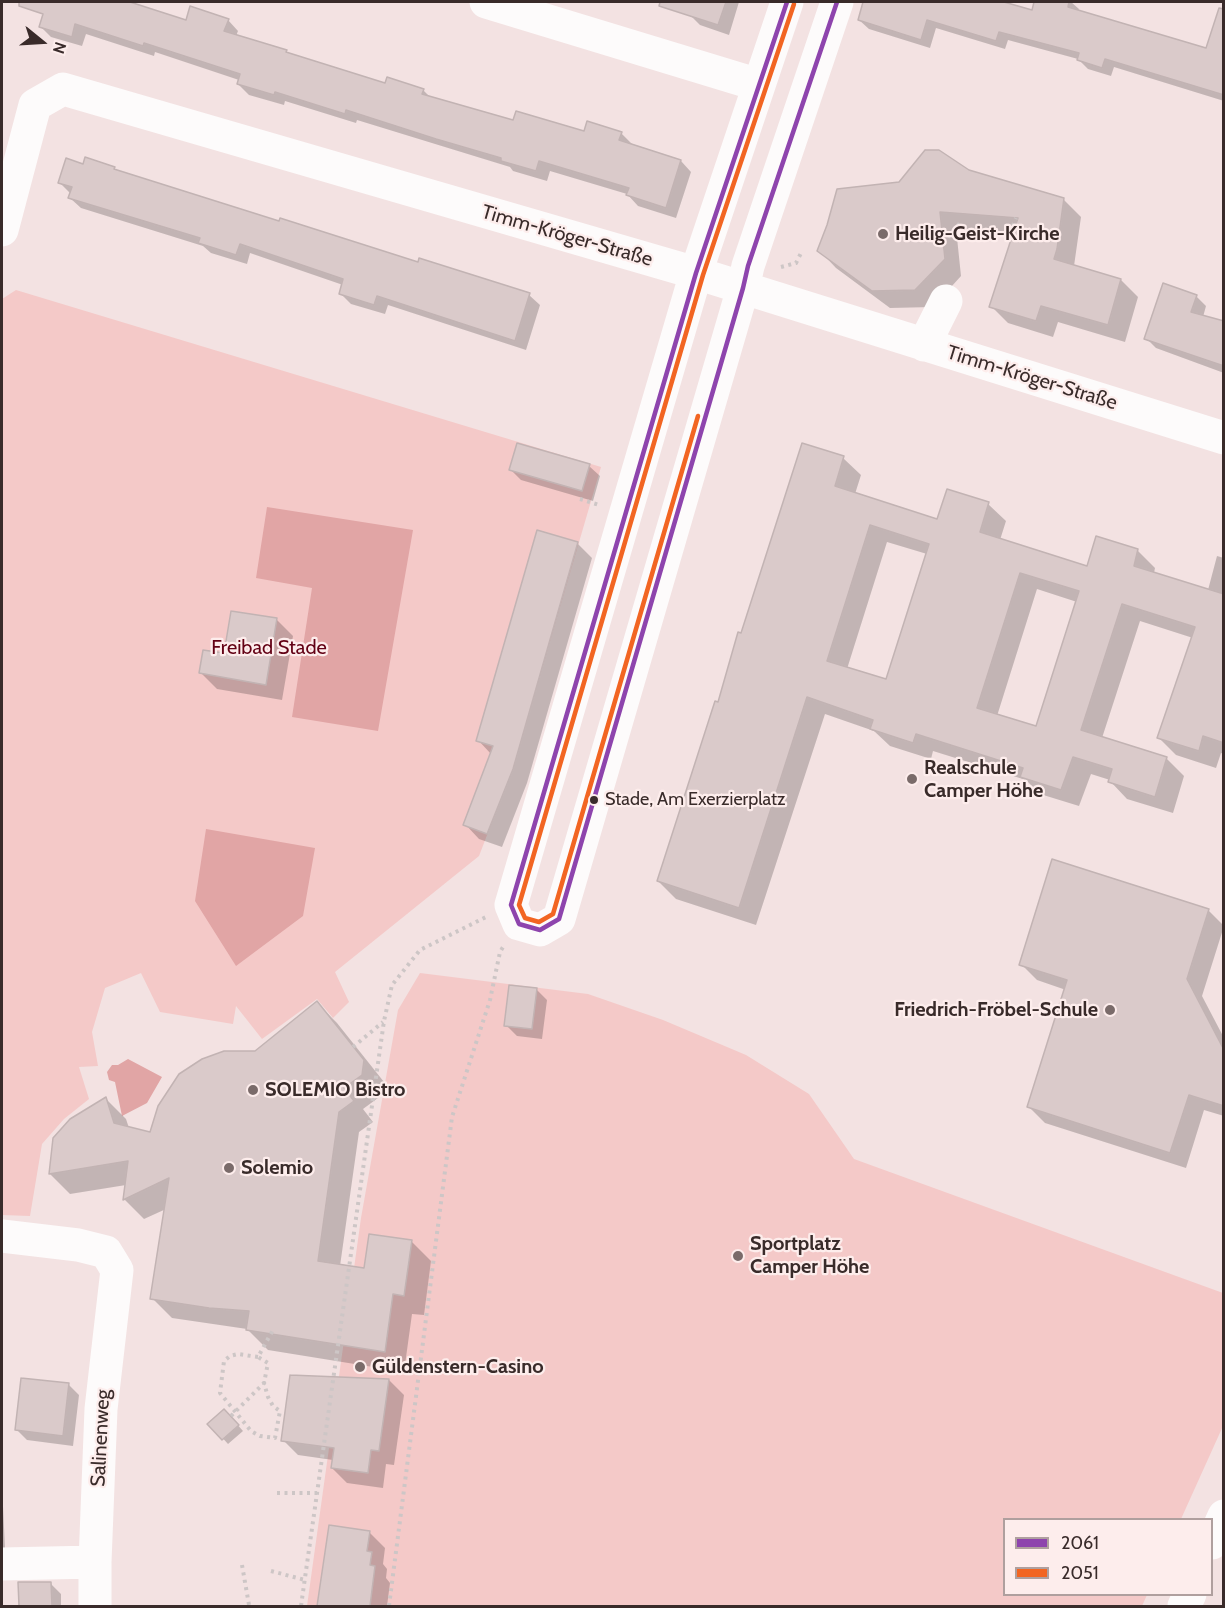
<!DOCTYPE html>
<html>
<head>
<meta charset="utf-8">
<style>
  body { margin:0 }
  #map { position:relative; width:1225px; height:1608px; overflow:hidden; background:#f3e2e2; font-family:Cabin,sans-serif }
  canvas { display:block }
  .frame { position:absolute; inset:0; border:3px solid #392b2a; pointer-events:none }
  .legend { position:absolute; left:1003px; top:1518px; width:210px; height:78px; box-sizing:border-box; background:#fdedec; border:2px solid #af9f9e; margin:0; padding:8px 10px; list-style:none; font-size:18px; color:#392b2a }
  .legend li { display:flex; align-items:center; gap:12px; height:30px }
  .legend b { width:30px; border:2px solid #af9f9e }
  .north { position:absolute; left:12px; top:12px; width:60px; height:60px; -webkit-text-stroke:4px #fdedec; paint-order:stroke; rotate:108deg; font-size:16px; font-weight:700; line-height:24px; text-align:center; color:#392b2a }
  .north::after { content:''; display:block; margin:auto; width:21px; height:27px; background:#392b2a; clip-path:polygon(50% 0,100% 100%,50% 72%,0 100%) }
</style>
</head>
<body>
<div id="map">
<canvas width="1225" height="1608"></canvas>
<div class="frame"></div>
<ul class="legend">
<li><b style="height:8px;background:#8e44ad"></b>2061</li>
<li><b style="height:8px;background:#f26522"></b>2051</li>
</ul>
<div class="north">N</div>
</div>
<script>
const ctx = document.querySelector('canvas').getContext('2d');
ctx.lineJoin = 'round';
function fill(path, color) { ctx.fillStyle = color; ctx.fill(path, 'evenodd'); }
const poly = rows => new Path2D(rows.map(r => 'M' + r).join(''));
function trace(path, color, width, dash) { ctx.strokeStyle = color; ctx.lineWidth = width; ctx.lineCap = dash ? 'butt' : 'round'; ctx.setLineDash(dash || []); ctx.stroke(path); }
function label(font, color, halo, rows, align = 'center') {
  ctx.font = font + ' Cabin,sans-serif'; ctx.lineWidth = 4.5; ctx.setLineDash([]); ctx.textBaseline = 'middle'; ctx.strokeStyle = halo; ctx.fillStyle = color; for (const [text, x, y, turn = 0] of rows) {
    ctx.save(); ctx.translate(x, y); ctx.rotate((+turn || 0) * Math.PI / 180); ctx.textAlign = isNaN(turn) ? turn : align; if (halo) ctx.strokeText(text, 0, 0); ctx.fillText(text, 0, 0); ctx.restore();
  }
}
fill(poly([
  [16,290,601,467,513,768,479,856,335,972,349,1002,333,1018,317,999,262,1039,236,1006,233,1024,160,1012,141,973,105,988,92,1032,98,1066,79,1067,89,1099,64,1119,42,1144,30,1216,2,1215,2,299],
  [420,973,588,994,663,1020,746,1055,809,1094,854,1159,1223,1293,1223,1426,1181,1519,1004,1520,1004,1594,1147,1595,1142,1606,307,1606,361,1218,398,1010]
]), '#f4c9c8');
fill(poly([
  [267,507,413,530,378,731,292,717,312,588,256,578],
  [206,829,315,848,303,916,236,966,195,901],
  [128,1059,162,1077,147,1103,122,1116,115,1082,109,1080,107,1072,112,1065,118,1065]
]), '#e1a5a5');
fill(poly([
  [48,2,106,2,120,5,121,2,125,2,187,22,228,20,238,31,236,36,286,51,290,55,386,85,423,90,431,98,514,122,585,133,621,133,632,144,631,145,681,161,691,172,676,218,638,206,627,194,550,171,547,181,513,171,510,167,357,120,356,123,285,101,284,105,249,95,238,84,239,80,155,52,154,56,86,34,82,46,51,37,41,27],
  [692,2,739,2,729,35,700,25,690,15,694,2],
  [865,2,999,2,1033,12,1035,2,1071,2,1079,9,1078,11,1207,50,1224,50,1224,101,1114,67,1111,76,1088,69,1078,59,1008,40,1005,49,936,28,930,48,869,29,859,20],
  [83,166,114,169,117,172,419,264,529,295,540,305,526,350,388,305,385,314,351,304,340,293,343,285,250,253,247,264,211,253,203,246,81,208,70,198,71,194,60,183],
  [968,171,1063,199,1081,217,1074,266,1121,280,1138,297,1125,342,1058,322,1053,337,1008,323,991,306,1014,233,956,228,961,276,933,307,890,308,836,268,819,250,900,184],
  [1196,296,1206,306,1203,317,1224,323,1224,373,1156,348,1146,338],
  [843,458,861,475,855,494,938,520,988,504,1006,521,1000,540,1088,568,1137,550,1155,568,1154,573,1208,590,1217,556,1224,558,1224,754,1221,753,1216,768,1176,755,1158,737,1193,638,1140,621,1102,738,1166,758,1184,776,1173,813,1127,799,1110,781,1110,780,1091,774,1079,806,1040,794,1026,780,933,751,931,759,890,746,874,731,825,714,756,925,676,899,658,881,742,635],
  [887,542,927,554,887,681,847,669],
  [1037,589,1077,602,1037,728,997,716],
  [589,466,600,476,593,501,521,480,511,470],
  [538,532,578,544,592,558,527,783,502,847,479,839,465,824,491,754,478,740],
  [277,620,293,636,282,700,217,689,201,673],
  [1208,910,1224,926,1202,996,1224,1038,1224,1116,1204,1110,1186,1168,1045,1123,1029,1107,1066,990,1037,980,1021,964],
  [537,990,547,1000,542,1039,517,1036,506,1025],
  [317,1003,337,1023,384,1082,382,1095,363,1109,373,1122,359,1132,340,1266,366,1269,411,1241,431,1261,424,1315,412,1314,404,1372,268,1350,247,1329,172,1318,152,1298,166,1209,144,1219,124,1199,126,1185,70,1194,50,1174,106,1099,126,1119,129,1128,151,1134],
  [389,1380,404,1395,394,1465,386,1464,383,1488,347,1483,332,1468,333,1460,298,1455,283,1440],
  [69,1385,79,1395,73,1446,27,1440,17,1430],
  [229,1415,243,1431,228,1444,210,1424],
  [2,1485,5,1548,2,1548],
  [330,1527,369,1532,385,1548,383,1564,387,1569,386,1578,390,1583,387,1606,319,1606],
  [50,1583,61,1594,61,1606,21,1606,20,1584]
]), '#0003');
const building = poly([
  [19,2,130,2,186,20,190,6,229,19,224,31,287,50,286,52,385,83,387,77,424,89,422,94,513,120,516,111,584,131,587,121,622,132,619,140,681,160,666,208,626,195,629,188,539,161,536,171,501,161,501,158,436,139,346,110,345,114,275,92,274,95,237,84,240,74,144,43,143,46,75,24,72,37,39,27,43,14,19,6,19,2],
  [660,2,726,2,718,25,659,6,660,2],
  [863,2,1004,2,1032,10,1034,2,1069,2,1068,7,1206,48,1219,8,1224,9,1224,95,1105,59,1102,68,1077,60,1079,53,999,32,996,41,927,20,921,40,858,20,863,2],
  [925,150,939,150,969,170,1064,198,1057,249,1054,259,1121,279,1108,325,1041,306,1036,321,989,307,1018,218,940,212,945,259,915,290,872,291,817,251,827,225,837,189,899,182,925,150],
  [85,157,115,167,114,169,279,221,280,218,418,262,419,258,530,293,515,341,377,296,374,305,339,294,343,279,240,244,236,255,198,243,200,238,68,198,72,187,58,183,66,158,83,164,85,157],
  [1163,283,1197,295,1191,312,1224,321,1224,366,1144,339,1163,283],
  [517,443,590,464,582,491,509,470,517,443],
  [802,443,844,456,835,486,937,519,947,489,989,502,980,532,1087,566,1096,536,1138,549,1134,566,1224,594,1224,743,1203,736,1199,751,1157,738,1195,627,1122,604,1081,730,1167,757,1155,797,1108,782,1112,769,1073,757,1061,790,1020,777,1023,768,916,734,913,743,870,729,873,720,807,697,739,908,657,881,715,701,718,702,738,632,741,633,802,443],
  [870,525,929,544,886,679,827,661,870,525],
  [1020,573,1079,591,1036,726,977,708,1020,573],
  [537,530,578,542,513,769,487,834,463,825,493,746,476,741,537,530],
  [231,611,277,618,266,685,199,673,203,650,224,653,231,611],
  [1052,859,1209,909,1187,979,1224,1050,1224,1106,1189,1095,1170,1153,1027,1107,1067,980,1019,965,1052,859],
  [509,985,537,988,532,1029,504,1026,509,985],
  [317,1001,364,1060,362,1075,344,1088,354,1101,339,1112,318,1261,364,1268,369,1234,412,1240,404,1296,393,1294,385,1352,246,1330,249,1311,209,1308,150,1299,169,1178,123,1200,128,1161,49,1174,53,1138,70,1119,106,1097,114,1123,150,1132,158,1106,179,1074,202,1059,224,1051,255,1051,317,1001],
  [290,1375,389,1379,379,1451,371,1450,368,1473,331,1468,334,1448,281,1441,290,1375],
  [21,1378,69,1383,63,1436,15,1430,21,1378],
  [224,1409,239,1425,222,1440,207,1424,224,1409],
  [329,1525,370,1531,367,1551,372,1552,370,1565,375,1566,370,1606,317,1606,329,1525],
  [18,1582,51,1582,52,1606,19,1606,18,1582]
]);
fill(building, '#dacaca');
trace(building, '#c2b3b3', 1.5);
trace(poly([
  [1010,233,1016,218],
  [943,243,961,222],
  [781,267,796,263,801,253],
  [580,499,599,505],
  [353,1047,383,1022],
  [258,1357,238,1354,230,1356,224,1361,220,1393,251,1431,260,1436,275,1438,280,1411,273,1406,268,1397,264,1383,268,1383],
  [231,1416,264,1383,268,1363,258,1357,274,1328],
  [277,1493,317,1493],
  [242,1565,249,1605,248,1606],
  [271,1571,305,1580],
  [301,1606,384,1021,392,985,420,950,486,917],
  [389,1606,452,1117,490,1000,500,952,503,947]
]), '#cdc6c6', 4, [3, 4.5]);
trace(poly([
  [486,2,759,85],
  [787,2,696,273,511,905,519,924,540,930,559,919,743,288,748,266,837,2],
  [2,230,35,105,63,89,696,273,1224,438],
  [924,345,946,301],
  [2,1236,78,1245,106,1252,117,1270,101,1409,95,1562,95,1606],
  [1212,1543,1224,1516],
  [2,1564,95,1562],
  [1184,1606,1190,1594]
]), '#fdfbfb', 33);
trace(poly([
  [787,2,696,273,511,905,519,924,540,930,559,919,743,288,748,266,837,2]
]), '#8e44ad', 4.5);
trace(poly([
  [698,416,553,914,539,922,525,918,519,905,703,275,794,4]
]), '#f26522', 4.5);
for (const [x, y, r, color] of [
  [883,234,6,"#7a6b6a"],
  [912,779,6,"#7a6b6a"],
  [594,800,5,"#392b2a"],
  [1110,1010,6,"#7a6b6a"],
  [253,1090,6,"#7a6b6a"],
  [229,1168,6,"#7a6b6a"],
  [738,1256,6,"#7a6b6a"],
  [360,1367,6,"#7a6b6a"]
]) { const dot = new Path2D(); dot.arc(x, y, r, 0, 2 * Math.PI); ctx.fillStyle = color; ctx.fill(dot); trace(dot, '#fdedec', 2); }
label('18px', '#392b2a', '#fdedec', [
  ["Stade, Am Exerzierplatz",605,800]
], 'left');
label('bold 20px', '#392b2a', '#fdedec', [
  ["Heilig-Geist-Kirche",895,234],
  ["Realschule",924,768],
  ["Camper Höhe",924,791],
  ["Friedrich-Fröbel-Schule",1098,1010,"right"],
  ["SOLEMIO Bistro",265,1090],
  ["Solemio",241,1168],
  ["Sportplatz",750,1244],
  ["Camper Höhe",750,1267],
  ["Güldenstern-Casino",372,1367]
], 'left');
label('20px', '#392b2a', '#fdedec', [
  ["Timm-Kröger-Straße",567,236,16],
  ["Timm-Kröger-Straße",1032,378,17],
  ["Salinenweg",101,1438,-87]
]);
label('20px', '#630215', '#fdedec', [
  ["Freibad Stade",269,648]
]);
</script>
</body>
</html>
